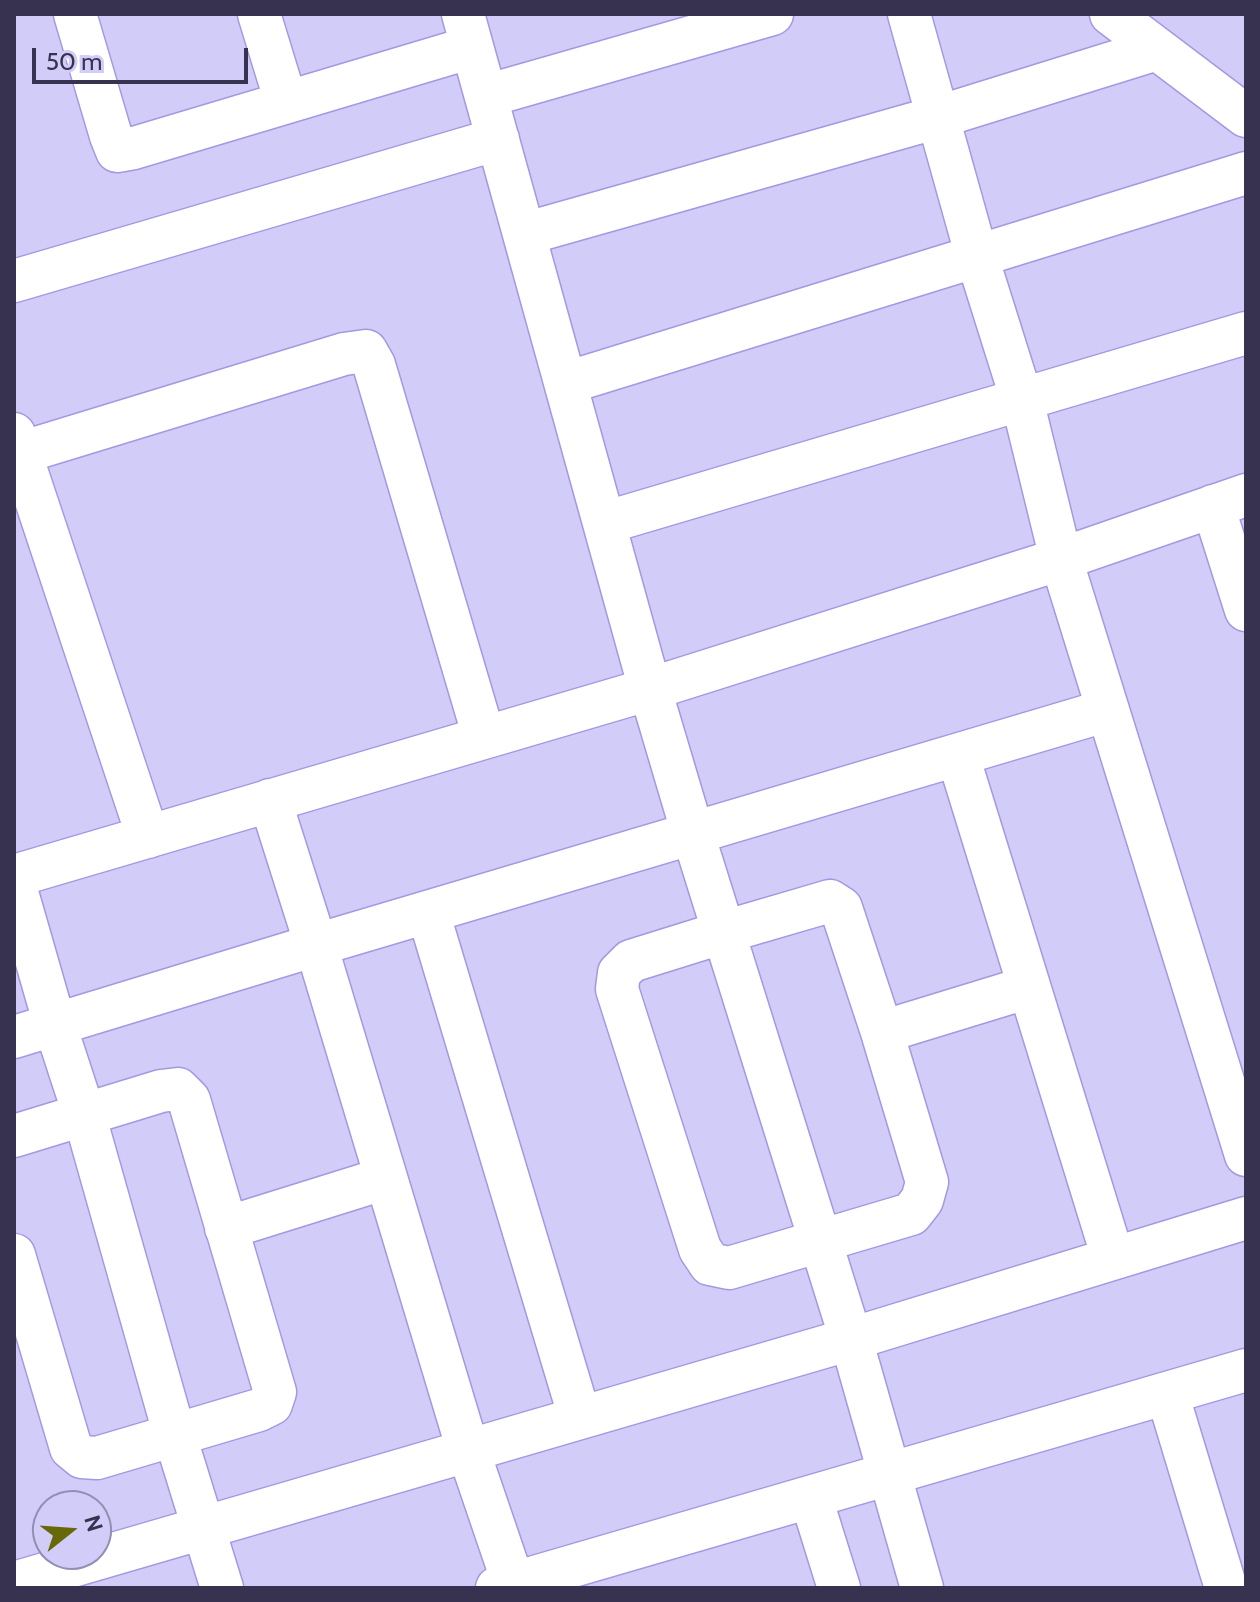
<!DOCTYPE html>
<html>
<head>
<meta charset="utf-8">
<style>
  body { margin:0 }
  #map { position:relative; width:1260px; height:1602px; overflow:hidden; background:#d2ccf9; font-family:Cabin,sans-serif }
  canvas { display:block }
  .frame { position:absolute; inset:0; border:16px solid #373250; pointer-events:none }
  .north { position:absolute; left:32px; top:1490px; width:80px; height:80px; box-sizing:border-box; background:#d2ccf9; border:2px solid #948eb5; border-radius:50%; rotate:73deg; font-size:22px; font-weight:700; line-height:32px; text-align:center; color:#373250 }
  .north::after { content:''; display:block; margin:auto; width:28px; height:36px; background:#676908; clip-path:polygon(50% 0,100% 100%,50% 72%,0 100%) }
  .scale { position:absolute; left:32px; top:48px; width:216px; height:36px; box-sizing:border-box; border:4px solid #373250; border-top:0; padding-left:10px; font-size:24px; line-height:28px; white-space:nowrap; color:#373250; -webkit-text-stroke:6px #d2ccf9; paint-order:stroke }
</style>
</head>
<body>
<div id="map">
<canvas width="1260" height="1602"></canvas>
<div class="frame"></div>
<div class="north">N</div>
<div class="scale">50 m</div>
</div>
<script>
const ctx = document.querySelector('canvas').getContext('2d');
ctx.lineJoin = 'round';
const poly = rows => new Path2D(rows.map(r => 'M' + r).join(''));
function trace(path, color, width, dash) { ctx.strokeStyle = color; ctx.lineWidth = width; ctx.lineCap = dash ? 'butt' : 'round'; ctx.setLineDash(dash || []); ctx.stroke(path); }
const minor = poly([
  [75,14,111,136,117,151,134,148,472,47],
  [259,14,286,102],
  [463,14,650,689,693,834,851,1339,922,1588],
  [909,14,977,257,1022,400,1061,559,1246,1155],
  [1111,14,1246,116],
  [486,96,772,14],
  [524,234,938,117,1157,49],
  [14,281,498,139],
  [566,383,1246,173],
  [14,434,148,837],
  [20,453,344,354,366,351,374,365,484,737],
  [1213,506,1246,610],
  [604,523,1246,333],
  [958,756,1113,1258],
  [270,800,316,945,468,1450,515,1588],
  [14,876,650,689,1061,559,1246,495],
  [14,882,55,1025,84,1114,175,1436,222,1588],
  [830,901,841,908,882,1032,927,1182,922,1200,911,1214,729,1268,710,1264,700,1249,617,989,619,973,631,961,724,932,830,901],
  [428,912,580,1418],
  [882,1032,1029,987],
  [14,1037,316,945,1108,710],
  [14,1136,161,1091,178,1089,189,1100,275,1392,271,1404,259,1410,97,1458,82,1457,71,1448,14,1255],
  [226,1228,386,1178],
  [1167,1393,1226,1588],
  [811,1498,839,1588],
  [14,1583,851,1339,1246,1218],
  [497,1588,1246,1370]
]);
trace(minor, '#a598e1', 45);
trace(minor, '#fff', 42);
</script>
</body>
</html>
